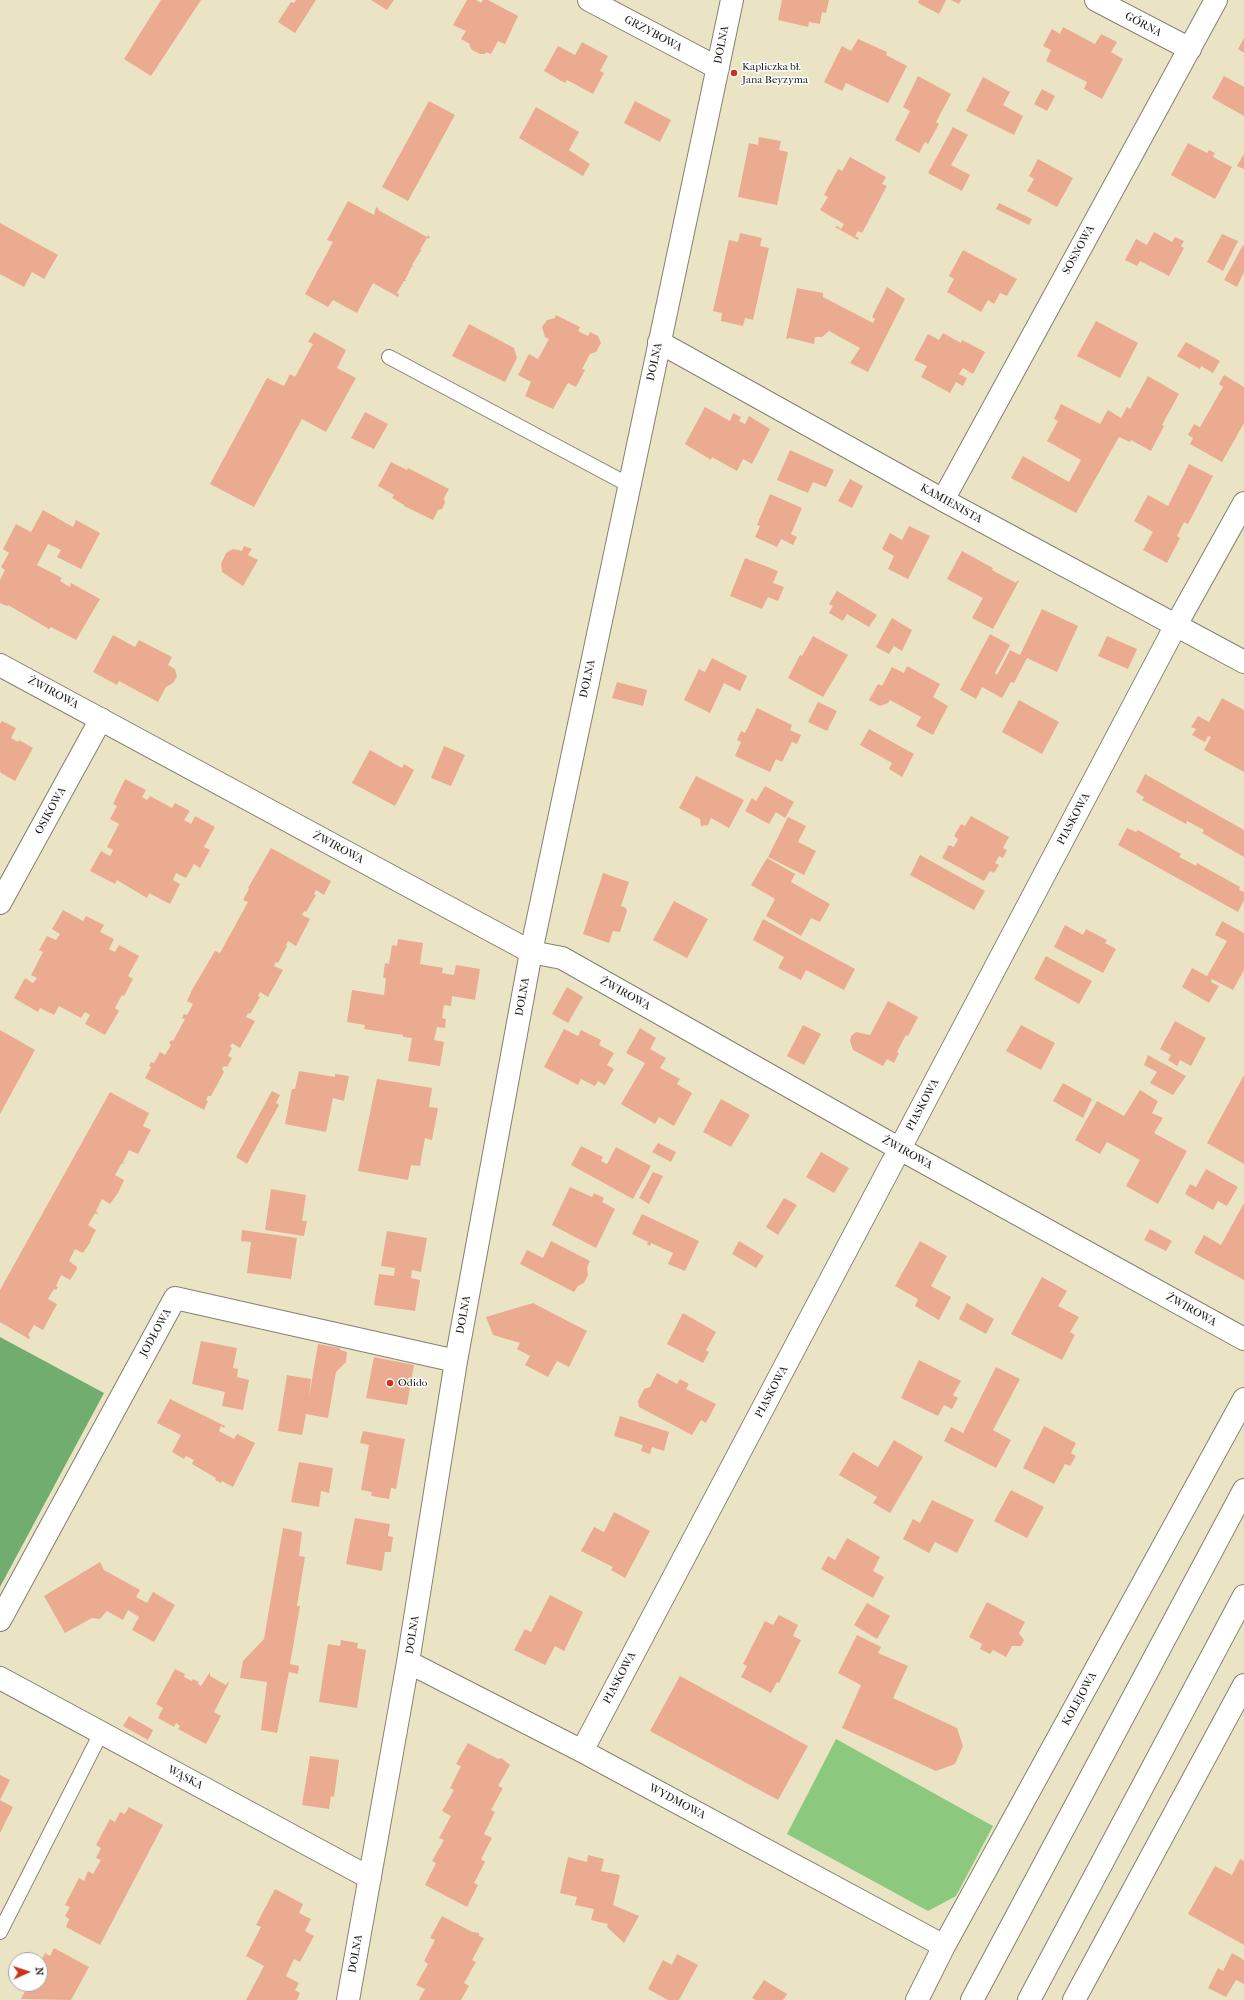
<!DOCTYPE html>
<html>
<head>
<meta charset="utf-8">
<style>
  body { margin:0 }
  #map { position:relative; width:1244px; height:2000px; overflow:hidden; background:#ebe4c4; font-family:"IM FELL French Canon",serif }
  canvas { display:block }
  .north { position:absolute; left:8px; top:1952px; width:40px; height:40px; box-sizing:border-box; background:#fff; border:1px solid #a4a4a4; border-radius:50%; rotate:87deg; font-size:11px; font-weight:700; line-height:16px; text-align:center; color:#1c1c1c }
  .north::after { content:''; display:block; margin:auto; width:14px; height:18px; background:#c8321e; clip-path:polygon(50% 0,100% 100%,50% 72%,0 100%) }
</style>
</head>
<body>
<div id="map">
<canvas width="1244" height="2000"></canvas>
<div class="north">N</div>
</div>
<script>
const ctx = document.querySelector('canvas').getContext('2d');
ctx.lineJoin = 'round';
function fill(path, color) { ctx.fillStyle = color; ctx.fill(path, 'evenodd'); }
const poly = rows => new Path2D(rows.map(r => 'M' + r).join(''));
function trace(path, color, width, dash) { ctx.strokeStyle = color; ctx.lineWidth = width; ctx.lineCap = dash ? 'butt' : 'round'; ctx.setLineDash(dash || []); ctx.stroke(path); }
function label(font, color, halo, rows, align = 'center') {
  ctx.font = font + ' "IM FELL French Canon",serif'; ctx.lineWidth = 3; ctx.setLineDash([]); ctx.textBaseline = 'middle'; ctx.strokeStyle = halo; ctx.fillStyle = color; for (const [text, x, y, turn = 0] of rows) {
    ctx.save(); ctx.translate(x, y); ctx.rotate((+turn || 0) * Math.PI / 180); ctx.textAlign = isNaN(turn) ? turn : align; if (halo) ctx.strokeText(text, 0, 0); ctx.fillText(text, 0, 0); ctx.restore();
  }
}
fill(poly([
  [836,1739,993,1826,956,1896,928,1911,787,1834]
]), '#8cc97f');
fill(poly([
  [0,1337,104,1393,0,1587]
]), '#71ad6e');
fill(poly([
  [161,0,201,0,151,76,124,59],
  [296,0,316,0,295,33,278,22,291,2,294,3],
  [371,0,394,0,387,10],
  [467,0,476,0,481,3,483,0,488,0,518,16,505,44,498,41,491,54,486,52,485,54,480,54,472,50,469,45,470,44,461,39,466,31,453,25],
  [782,0,829,0,826,13,822,12,820,24,809,22,808,27,778,20],
  [919,0,946,0,939,14,918,3],
  [951,0,961,0,959,4],
  [1063,27,1095,44,1101,34,1117,42,1111,52,1123,59,1102,99,1084,89,1087,82,1046,61,1051,50,1043,46,1052,29,1060,34],
  [1244,38,1244,53,1238,49],
  [858,39,887,52,886,55,907,66,888,103,846,83,842,91,824,82,842,46,851,51],
  [582,42,608,56,600,71,604,73,593,94,567,80,565,83,544,71,558,46,575,55],
  [918,76,951,94,936,122,939,124,928,144,925,142,919,153,895,140,910,111,903,107],
  [1224,76,1244,87,1244,116,1212,98],
  [983,77,1010,92,1003,105,1023,116,1014,135,966,111],
  [1042,89,1055,96,1047,111,1034,104],
  [429,101,455,115,408,201,382,187],
  [635,101,671,120,660,142,624,123],
  [536,107,579,132,569,150,590,164,583,176,519,138],
  [953,127,968,135,951,165,970,175,962,191,928,173],
  [759,137,781,141,779,150,788,152,777,205,738,197,749,143,758,145],
  [1188,143,1207,153,1209,150,1215,153,1213,157,1232,167,1215,199,1171,175],
  [1244,154,1244,169,1237,166],
  [850,157,886,177,882,184,887,186,862,233,858,231,855,236,859,238,858,240,835,227,837,226,841,229,844,224,820,210,828,197,824,195,838,169,842,171],
  [1038,159,1073,178,1057,207,1027,191,1034,179,1029,176],
  [348,201,374,215,376,207,379,209,378,210,427,237,428,235,430,237,429,239,427,238,420,250,422,251,420,252,412,265,415,268,412,266,405,280,407,281,404,281,397,293,399,294,398,297,373,283,357,313,333,300,328,307,305,294,333,242,327,240],
  [999,203,1032,219,1029,225,996,209],
  [0,223,58,255,44,279,32,272,24,287,0,274],
  [1154,232,1172,242,1175,237,1184,241,1181,246,1184,248,1169,276,1140,261,1137,266,1125,260,1136,239,1147,245],
  [740,233,762,238,760,246,769,248,753,320,745,318,743,326,721,321,722,313,713,311,729,240,738,242],
  [1222,234,1238,241,1223,271,1207,262],
  [1243,245,1244,246,1244,272,1237,287,1224,280],
  [963,250,1017,279,1007,296,1000,293,994,304,988,300,981,312,947,292,954,279,949,276],
  [887,287,905,299,868,372,850,363,860,348,829,331,822,337,815,337,814,344,790,338,786,339,797,288,823,293,823,297,873,323,875,319,872,317],
  [556,315,580,327,578,331,588,336,590,332,598,336,601,343,596,352,590,354,582,369,585,370,576,387,568,383,553,409,525,396,531,382,518,375,529,354,538,359,549,339,545,337,542,327,547,320,555,318],
  [1096,321,1138,343,1120,378,1077,356],
  [469,324,514,348,517,358,505,382,452,356],
  [314,332,346,350,337,368,356,378,326,432,302,419,254,507,210,484,267,378,284,386,290,374,295,377,313,344,308,342],
  [943,333,961,343,962,340,985,352,973,374,963,368,959,374,967,378,963,386,956,382,950,393,921,377,927,366,914,360,928,334,939,340],
  [1186,342,1220,361,1213,373,1201,366,1200,369,1177,356],
  [1224,375,1244,387,1244,423,1222,462,1190,444,1193,438,1188,435,1194,424,1200,427,1223,387,1219,384],
  [1148,376,1179,394,1162,425,1164,426,1151,451,1131,440,1130,442,1119,437,1076,513,1011,478,1023,456,1069,482,1081,460,1047,441,1058,421,1054,419,1061,404,1100,424,1108,410,1121,418,1127,407,1130,409],
  [705,407,730,421,733,413,741,417,739,421,745,424,749,416,770,429,752,464,743,459,737,471,712,457,711,460,685,444],
  [365,412,388,424,374,449,351,438],
  [790,450,834,470,826,487,813,482,808,493,777,480],
  [391,462,407,470,408,468,449,489,444,498,445,503,442,509,438,510,433,520,404,506,404,505,392,498,394,495,378,486],
  [1189,464,1213,476,1188,524,1184,522,1177,536,1180,538,1167,563,1143,550,1153,532,1134,521,1148,495,1168,506],
  [850,479,863,486,852,508,838,501],
  [770,494,802,508,791,534,797,537,793,545,781,539,777,547,755,537,760,526,757,525],
  [43,510,73,527,76,520,100,533,81,569,57,557,61,550,48,544,37,565,62,578,60,581,70,587,71,583,100,599,76,640,51,627,49,629,8,605,7,606,0,603,0,580,5,570,1,567,9,553,3,549,16,524,31,532],
  [909,526,930,536,908,579,888,569,894,556,882,549,890,533,902,540],
  [244,546,252,549,248,555,258,560,243,586,222,572,221,564,226,553,233,549,242,551],
  [962,551,993,568,992,570,1016,583,1017,581,1019,581,993,629,972,618,983,598,947,579],
  [745,558,778,571,773,583,784,587,778,601,768,597,762,609,730,596],
  [837,591,877,615,869,627,847,614,843,621,829,613,833,606,829,604],
  [1042,609,1078,626,1057,672,1027,658,1014,683,1011,682,1002,698,982,687,976,699,960,690,990,634,1010,645,995,673,997,675,1010,650,1020,655],
  [892,618,912,630,902,651,894,646,889,654,876,647],
  [113,635,135,647,139,640,172,657,168,665,175,669,177,677,173,683,166,687,158,702,119,681,117,685,93,672],
  [813,636,848,655,823,697,788,678,800,655,802,656],
  [1107,636,1137,649,1128,669,1098,656],
  [712,658,747,676,740,691,724,683,710,713,684,700,699,669,705,672],
  [907,666,940,684,933,697,948,706,933,735,916,726,921,717,890,700,888,703,880,706,869,700,878,684,882,686,892,667,904,673],
  [617,682,647,690,643,706,612,698],
  [1222,698,1244,710,1244,772,1204,750,1211,737,1208,736,1205,742,1192,735,1196,729,1191,727,1198,716,1209,722],
  [1019,700,1059,722,1042,754,1002,732],
  [818,702,837,711,827,731,808,722],
  [757,708,792,725,790,730,801,735,797,744,792,742,782,762,776,759,770,772,735,756,741,742,737,740,741,731,745,733],
  [2,721,16,728,11,738,18,742,19,740,33,748,15,781,1,773,0,771,0,724],
  [869,729,914,754,902,777,889,769,892,763,860,745],
  [444,746,465,755,451,786,431,778],
  [370,750,402,768,404,764,414,770,395,806,352,783],
  [1145,774,1244,830,1244,857,1202,833,1204,830,1187,821,1186,824,1142,800,1144,797,1136,792],
  [696,776,744,800,729,828,711,818,708,825,701,826,700,819,679,808],
  [125,779,146,790,142,797,147,800,150,796,172,808,175,803,190,811,184,820,191,824,195,816,215,827,204,847,210,850,200,868,194,864,186,878,176,873,173,880,180,884,170,904,149,893,147,898,117,880,115,884,90,871,101,851,110,856,113,850,107,847,119,824,110,819,117,806,113,804],
  [765,786,794,802,785,818,776,812,769,824,745,811,752,798,756,801],
  [971,816,1009,837,1003,848,1007,850,1003,858,999,856,995,863,999,865,994,873,990,871,984,881,942,858,949,845,954,847,958,839,954,836,961,824,965,826],
  [788,817,806,826,798,842,816,851,804,875,768,857],
  [1127,828,1136,832,1138,830,1181,854,1179,857,1187,861,1196,866,1197,863,1240,887,1239,890,1244,892,1244,900,1238,912,1118,845],
  [271,848,331,881,324,895,316,890,314,894,316,895,306,912,304,911,302,915,310,919,296,946,288,941,286,945,287,946,278,963,276,962,274,966,283,970,268,997,260,992,258,996,260,997,250,1014,248,1013,246,1017,255,1021,240,1048,232,1043,230,1047,232,1048,228,1056,232,1058,227,1067,224,1066,222,1069,224,1072,211,1096,208,1096,206,1100,208,1101,204,1110,145,1078,151,1067,149,1066,151,1062,154,1063,160,1052,165,1055,171,1045,169,1043,171,1040,173,1041,185,1019,182,1018,184,1014,187,1015,193,1004,187,1001,192,990,215,951,220,953,248,902,243,900,249,889,248,888],
  [920,855,985,891,974,910,910,875],
  [767,858,795,874,791,882,830,904,820,922,811,918,801,936,766,916,775,899,751,885],
  [603,873,629,882,621,906,626,908,627,911,620,932,613,931,609,943,583,934],
  [674,901,708,919,687,958,653,940],
  [63,910,83,921,86,916,104,925,100,932,114,939,109,949,115,952,119,945,139,956,128,976,133,979,124,996,122,995,115,1008,119,1011,105,1035,85,1024,90,1015,85,1012,81,1018,59,1006,54,1015,40,1008,38,1012,14,998,25,978,33,983,37,978,31,975,43,952,39,950,47,936,56,940,60,934,52,929],
  [763,919,855,969,844,990,806,970,801,980,778,968,784,957,753,940],
  [1222,921,1244,933,1244,970,1233,990,1212,979,1211,982,1219,986,1209,1003,1182,987,1192,968,1207,976,1227,941,1215,935],
  [1065,925,1083,935,1086,929,1107,940,1105,943,1116,949,1103,973,1054,947],
  [398,939,423,943,420,964,443,968,442,973,454,975,456,965,480,969,475,1000,452,996,451,1006,444,1005,442,1018,446,1019,445,1028,437,1027,434,1040,444,1042,440,1066,408,1061,412,1038,403,1037,403,1035,364,1029,365,1025,347,1022,352,990,384,995,386,978,383,978,385,963,389,964,392,945,397,946],
  [1046,956,1092,981,1079,1004,1034,979],
  [567,987,583,997,568,1023,552,1014],
  [888,1001,918,1017,908,1036,906,1035,897,1052,899,1053,894,1063,887,1059,883,1066,853,1050,850,1041,851,1036,856,1032,870,1035],
  [1175,1021,1206,1038,1191,1066,1180,1060,1177,1066,1168,1060,1171,1055,1160,1049],
  [803,1025,821,1034,804,1065,787,1056],
  [1021,1025,1055,1043,1041,1070,1006,1051],
  [640,1028,656,1038,650,1049,666,1058,660,1068,680,1079,677,1084,692,1093,674,1126,659,1117,655,1124,621,1104,645,1063,626,1053],
  [564,1029,578,1036,581,1030,601,1040,599,1045,614,1053,607,1065,614,1069,605,1085,598,1081,595,1086,581,1079,578,1085,544,1067],
  [0,1030,35,1050,0,1114],
  [1148,1055,1186,1076,1173,1095,1150,1083,1157,1072,1144,1065],
  [299,1071,335,1077,335,1074,349,1076,344,1101,333,1098,326,1132,285,1124,292,1089,295,1089],
  [1244,1075,1244,1164,1207,1143],
  [377,1079,432,1088,429,1107,438,1108,432,1140,425,1138,420,1166,411,1165,408,1180,358,1171],
  [1063,1083,1092,1099,1083,1118,1053,1101],
  [1140,1090,1158,1101,1152,1113,1163,1118,1154,1133,1187,1151,1158,1204,1126,1186,1140,1160,1107,1142,1100,1154,1075,1140,1097,1101,1124,1116],
  [272,1091,280,1095,276,1103,279,1105,247,1164,236,1157],
  [110,1092,149,1113,143,1126,151,1130,138,1154,129,1150,123,1162,125,1164,122,1163,115,1175,124,1180,118,1193,110,1204,102,1199,96,1211,99,1215,95,1213,88,1225,96,1230,90,1241,91,1241,83,1253,75,1249,69,1261,77,1267,77,1269,70,1280,61,1275,56,1286,58,1287,56,1290,54,1289,48,1299,57,1304,56,1306,43,1330,34,1325,28,1335,30,1337,29,1339,0,1322,0,1290],
  [721,1099,750,1115,731,1147,703,1132],
  [658,1143,676,1152,671,1162,652,1152],
  [581,1146,603,1157,601,1161,607,1164,616,1147,651,1166,633,1199,571,1165],
  [821,1152,849,1168,834,1193,806,1177],
  [1206,1169,1238,1187,1227,1206,1218,1201,1213,1210,1185,1194,1190,1184,1196,1187],
  [653,1172,663,1176,649,1204,639,1198],
  [570,1187,592,1197,594,1193,604,1198,602,1202,615,1209,596,1248,552,1225],
  [271,1189,306,1195,302,1221,307,1221,304,1236,265,1230],
  [784,1198,797,1205,778,1235,766,1227],
  [1244,1203,1244,1280,1194,1253,1204,1235,1221,1245],
  [642,1214,699,1241,685,1271,668,1264,673,1253,651,1243,650,1246,647,1244,648,1242,632,1234],
  [1150,1229,1172,1241,1166,1251,1144,1240],
  [242,1230,297,1238,291,1279,247,1273,251,1242,241,1241],
  [387,1231,427,1238,421,1272,412,1270,411,1278,420,1280,415,1311,374,1305,379,1274,394,1276,395,1268,381,1266],
  [551,1241,590,1261,587,1268,588,1275,584,1283,578,1286,574,1292,520,1264,527,1250,543,1258],
  [739,1241,764,1256,756,1268,732,1254],
  [920,1241,947,1256,931,1286,951,1297,939,1320,915,1306,918,1299,895,1286],
  [1042,1277,1067,1291,1058,1306,1079,1317,1070,1332,1075,1335,1062,1360,1011,1334],
  [533,1303,587,1331,569,1367,557,1361,548,1377,525,1365,530,1356,517,1349,520,1343,493,1335,486,1317],
  [967,1303,994,1319,986,1334,959,1319],
  [683,1313,716,1332,706,1350,709,1352,703,1363,667,1344],
  [201,1341,237,1348,233,1368,238,1369,237,1377,249,1380,243,1410,222,1406,225,1392,192,1384],
  [318,1344,340,1348,340,1350,347,1352,346,1362,336,1372,328,1418,306,1414,302,1435,278,1431,287,1375,311,1379,309,1397],
  [374,1357,414,1365,407,1405,366,1398],
  [919,1360,961,1381,953,1395,958,1398,952,1409,944,1405,938,1416,901,1398],
  [996,1367,1020,1379,993,1430,1011,1440,996,1468,944,1441,951,1427,963,1433],
  [657,1373,677,1384,680,1379,689,1384,686,1389,716,1404,706,1423,701,1420,692,1435,639,1407,638,1401,644,1389,650,1387],
  [170,1399,225,1426,224,1428,221,1426,219,1431,234,1439,237,1434,255,1443,233,1487,222,1481,221,1483,215,1480,216,1478,192,1464,194,1460,186,1456,184,1459,172,1452,181,1435,157,1423],
  [620,1416,669,1432,664,1451,652,1447,650,1454,641,1451,643,1445,614,1436],
  [1044,1426,1076,1443,1071,1453,1076,1456,1070,1466,1065,1464,1054,1484,1023,1468],
  [363,1431,405,1439,396,1489,391,1488,389,1499,371,1496,372,1492,361,1490,369,1445,360,1443],
  [894,1440,923,1457,890,1513,873,1503,877,1497,839,1475,853,1452,878,1467],
  [299,1462,333,1468,329,1493,321,1491,319,1507,291,1502],
  [1011,1490,1044,1507,1027,1538,994,1521],
  [932,1500,974,1520,957,1553,935,1542,929,1553,903,1539,913,1519,920,1523],
  [614,1512,650,1531,625,1578,611,1570,613,1567,581,1551,594,1527,604,1532],
  [355,1518,390,1524,388,1536,393,1537,391,1552,385,1552,382,1571,346,1564],
  [283,1528,302,1532,299,1556,305,1557,297,1606,300,1606,290,1664,299,1666,298,1674,289,1672,277,1733,261,1730,267,1682,240,1678,243,1661,264,1639],
  [847,1538,880,1557,873,1571,884,1577,873,1598,821,1569,828,1556,835,1560],
  [100,1562,104,1570,140,1590,136,1597,147,1603,153,1592,175,1605,154,1642,132,1630,139,1617,128,1610,123,1620,107,1611,100,1619,92,1618,65,1633,44,1596],
  [550,1595,583,1612,564,1651,555,1646,545,1665,514,1650,525,1629,531,1632],
  [987,1602,1025,1622,1019,1633,1024,1640,1021,1646,1012,1646,1006,1657,993,1650,990,1654,980,1649,982,1644,969,1637],
  [867,1603,890,1616,877,1639,854,1625],
  [779,1615,798,1625,793,1636,801,1640,779,1683,777,1682,771,1693,741,1677,747,1666,743,1664,765,1621,773,1625],
  [857,1635,881,1647,878,1653,908,1666,893,1698,957,1728,963,1746,955,1764,936,1771,842,1728,861,1685,838,1673],
  [341,1640,358,1643,357,1648,366,1650,357,1708,319,1702,328,1644,340,1646],
  [175,1669,185,1674,184,1677,192,1681,193,1679,199,1682,198,1684,201,1686,210,1672,210,1676,226,1685,228,1682,229,1683,214,1712,221,1716,206,1744,178,1729,180,1726,176,1723,174,1727,158,1718,163,1708,156,1704],
  [680,1676,808,1746,778,1800,650,1731],
  [129,1716,153,1730,148,1740,123,1726],
  [468,1743,498,1759,501,1758,510,1765,498,1786,503,1788,491,1810,495,1812,484,1834,492,1838,481,1859,485,1862,474,1883,478,1885,467,1907,425,1885,436,1863,432,1861,444,1840,439,1838,451,1816,442,1811,454,1790,450,1788,461,1766,456,1764],
  [310,1756,339,1760,334,1797,331,1796,329,1809,302,1805],
  [0,1775,10,1780,0,1800],
  [0,1800,13,1807,0,1833],
  [129,1807,163,1825,100,1945,66,1927,69,1919,65,1916,70,1907,65,1905,79,1878,84,1881,88,1871,93,1874,101,1860,96,1858,101,1848,96,1845,110,1819,115,1822,120,1812,125,1814],
  [588,1855,604,1859,601,1871,620,1875,613,1905,639,1916,624,1943,607,1927,608,1924,591,1920,594,1909,575,1905,577,1897,560,1893,568,1857,587,1862],
  [1240,1859,1244,1861,1244,1945,1188,1914,1215,1866,1232,1875],
  [275,1889,303,1904,299,1913,311,1919,305,1931,314,1936,300,1962,294,1959,286,1976,299,1983,295,1990,300,1993,297,2000,246,2000,264,1966,246,1956,261,1927,256,1925],
  [442,1916,472,1932,479,1933,479,1936,484,1938,472,1960,476,1962,464,1983,469,1986,461,2000,419,2000,425,1989,416,1985,428,1964,424,1961,435,1940,430,1938],
  [54,1948,89,1967,71,2000,21,1999,26,1989,21,1987,23,1984,40,1984,40,1963,45,1953,50,1956],
  [1232,1953,1244,1960,1244,1984,1236,1980,1226,1997,1208,1988,1218,1968,1223,1971],
  [677,1954,698,1965,679,2000,668,2000,648,1989,663,1960,672,1965],
  [764,1980,787,1994,783,2000,756,2000,752,1998]
]), '#ebab90');
const service = poly([
  [389,357,629,485],
  [0,1932,101,1733]
]);
const minor = poly([
  [589,0,718,68],
  [1096,0,1190,49],
  [659,342,943,500,1244,662],
  [943,500,1216,0],
  [0,665,531,952,562,958,900,1149,1244,1339],
  [0,903,101,719],
  [0,1620,175,1298,456,1361],
  [408,1662,582,1751,944,1946],
  [0,1678,370,1878],
  [582,1751,1176,625,1244,503],
  [348,2000,408,1662,456,1361,531,952,732,0],
  [917,2000,944,1946,1244,1399],
  [1074,2000,1244,1685]
]);
const trunk = poly([
  [972,2000,1244,1490],
  [1029,2000,1244,1596]
]);
trace(service, '#848070', 16);
trace(minor, '#848070', 24);
trace(trunk, '#848070', 24);
trace(service, '#fff', 14);
trace(minor, '#fff', 22);
trace(trunk, '#fff', 22);
for (const [x, y, r, color] of [
  [734,73,4,"#c8321e"],
  [390,1383,4,"#c8321e"]
]) { const dot = new Path2D(); dot.arc(x, y, r, 0, 2 * Math.PI); ctx.fillStyle = color; ctx.fill(dot); trace(dot, '#fff', 1.5); }
label('11px', '#1c1c1c', '#fff', [
  ["GÓRNA",1143,25,28],
  ["GRZYBOWA",653,34,28],
  ["DOLNA",722,45,-79],
  ["SOSNOWA",1079,250,-61],
  ["DOLNA",655,362,-78],
  ["KAMIENISTA",951,504,29],
  ["DOLNA",588,679,-78],
  ["ŻWIROWA",53,693,28],
  ["OSIKOWA",51,811,-61],
  ["PIASKOWA",1074,819,-62],
  ["ŻWIROWA",338,848,28],
  ["ŻWIROWA",625,994,29],
  ["DOLNA",523,997,-80],
  ["PIASKOWA",923,1105,-62],
  ["ŻWIROWA",907,1153,29],
  ["ŻWIROWA",1191,1310,29],
  ["DOLNA",464,1315,-80],
  ["JODŁOWA",156,1333,-61],
  ["PIASKOWA",772,1392,-62],
  ["DOLNA",413,1635,-81],
  ["PIASKOWA",620,1678,-62],
  ["KOLEJOWA",1080,1699,-61],
  ["WĄSKA",185,1778,28],
  ["WYDMOWA",677,1802,28],
  ["DOLNA",356,1954,-80]
]);
label('11px', '#1c1c1c', '#fff', [
  ["Kapliczka bł.",742,67],
  ["Jana Beyzyma",742,80],
  ["Odido",398,1383]
], 'left');
</script>
</body>
</html>
